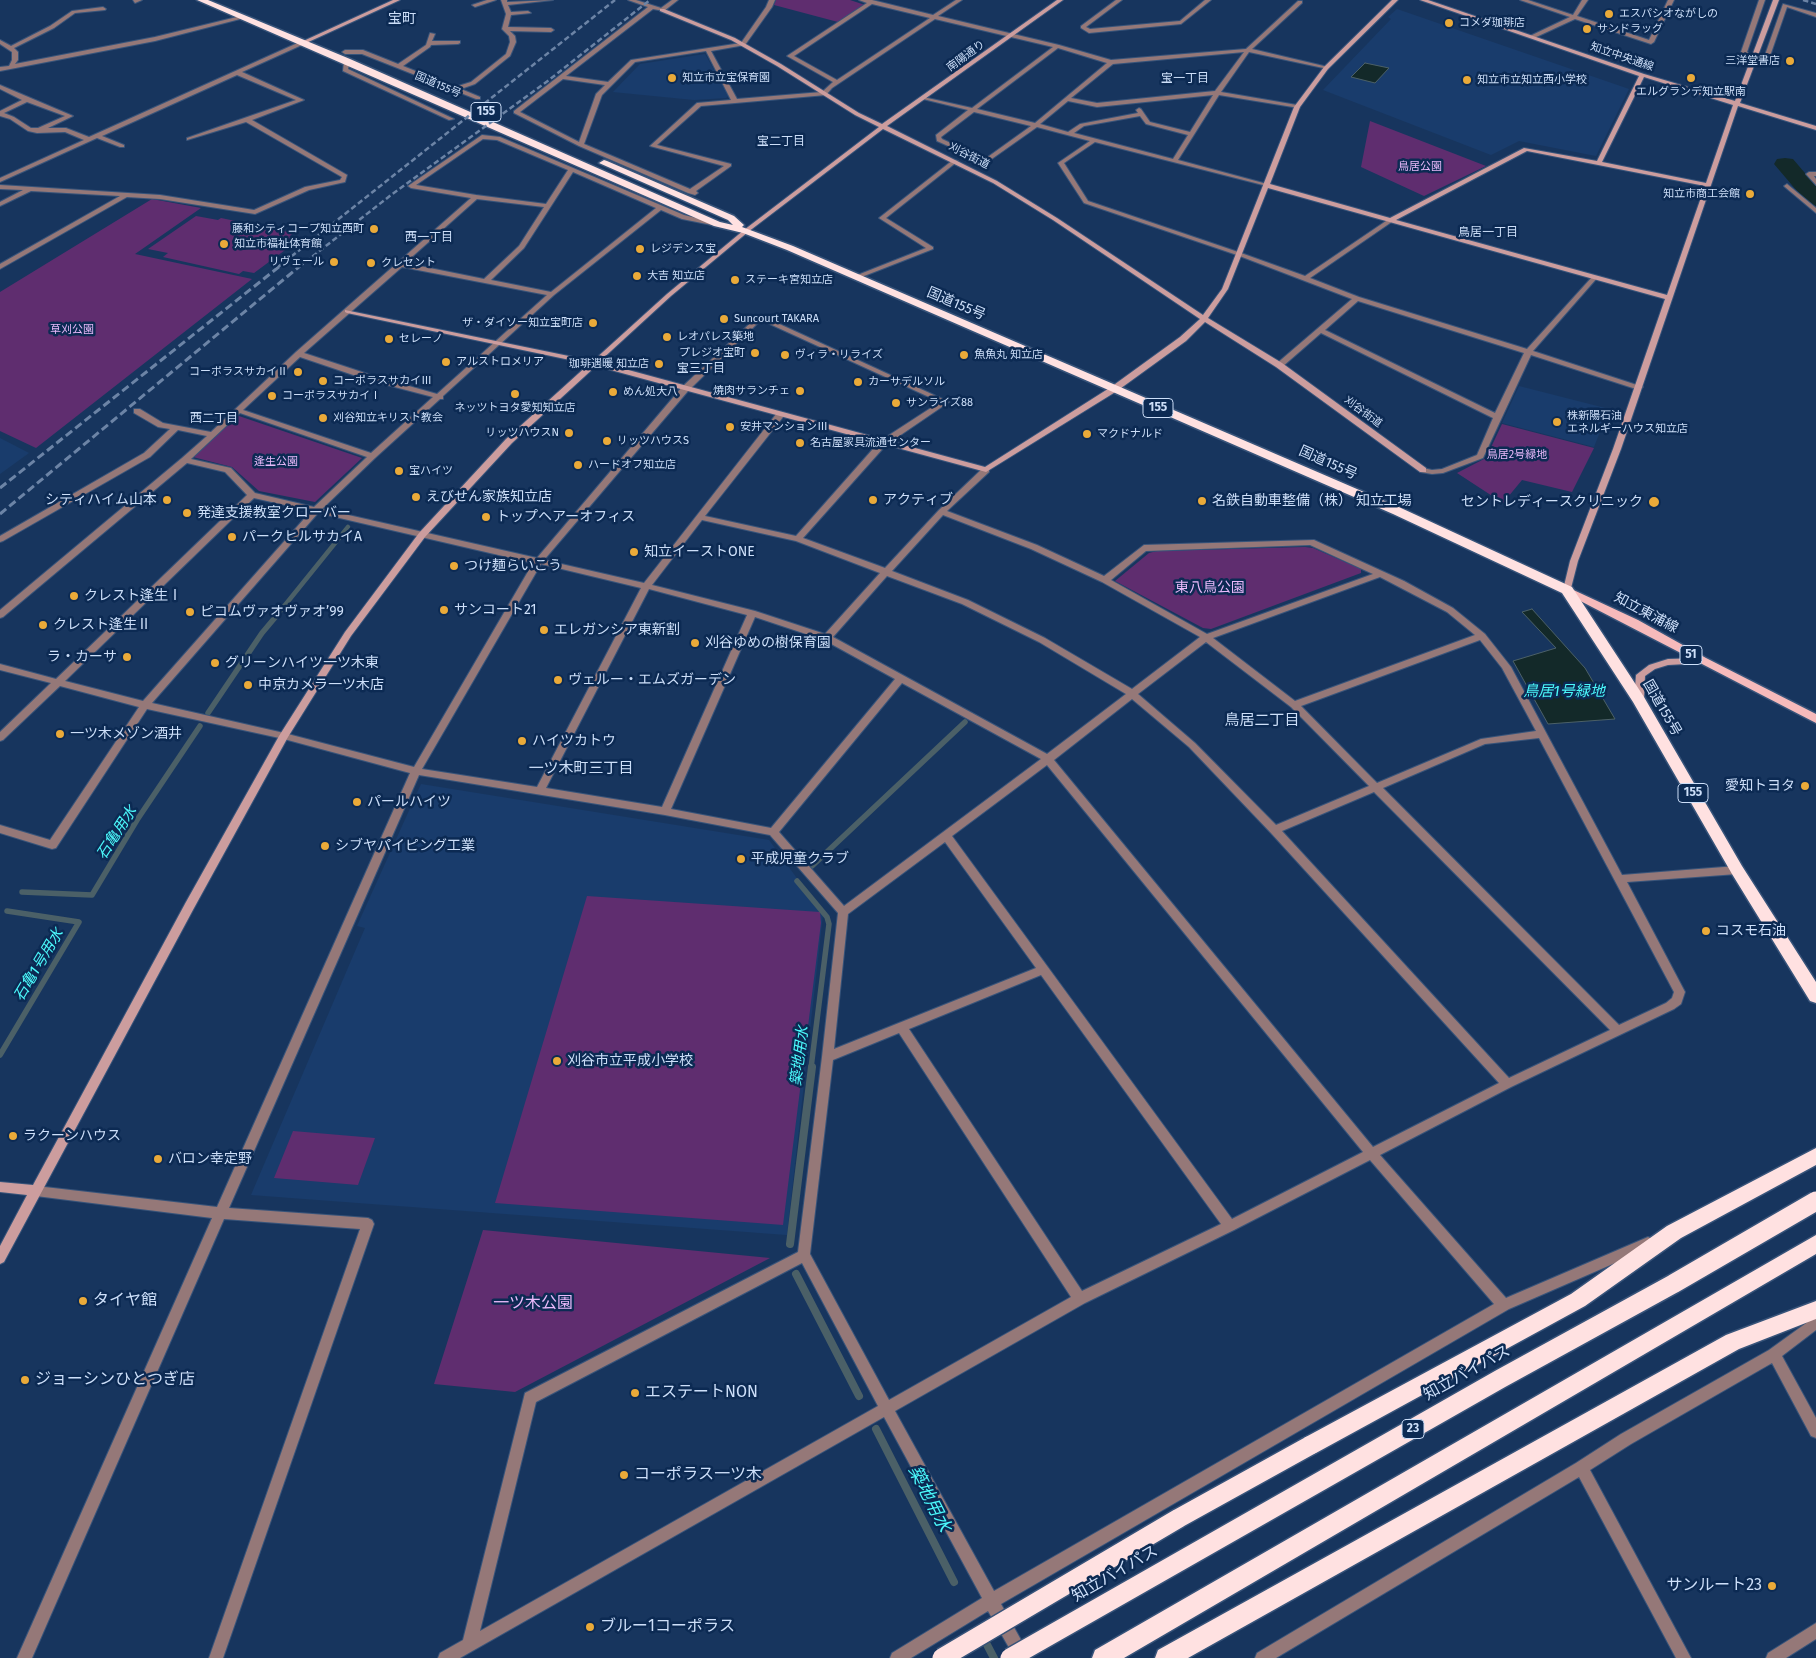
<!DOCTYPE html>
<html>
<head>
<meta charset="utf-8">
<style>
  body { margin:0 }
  canvas { display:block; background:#17355e }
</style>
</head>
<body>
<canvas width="1816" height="1658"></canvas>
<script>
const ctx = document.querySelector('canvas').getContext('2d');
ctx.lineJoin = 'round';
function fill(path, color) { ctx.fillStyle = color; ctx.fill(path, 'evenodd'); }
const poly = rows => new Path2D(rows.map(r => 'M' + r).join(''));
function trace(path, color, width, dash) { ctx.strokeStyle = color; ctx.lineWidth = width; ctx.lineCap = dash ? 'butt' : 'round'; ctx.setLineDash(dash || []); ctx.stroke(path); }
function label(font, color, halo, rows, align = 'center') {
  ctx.font = font + ' "Fira Sans","Noto Sans JP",sans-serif'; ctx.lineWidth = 5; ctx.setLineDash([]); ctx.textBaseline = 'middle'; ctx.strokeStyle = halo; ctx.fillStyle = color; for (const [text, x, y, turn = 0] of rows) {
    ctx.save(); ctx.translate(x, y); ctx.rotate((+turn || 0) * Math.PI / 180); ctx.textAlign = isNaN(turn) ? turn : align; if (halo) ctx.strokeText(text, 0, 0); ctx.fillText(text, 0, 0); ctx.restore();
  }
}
fill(poly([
  [1397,9,1629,89,1596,156,1519,141,1491,155,1323,90,1391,19,1388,17],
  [705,54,729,96,726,98,694,100,613,92,640,64],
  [1519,386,1609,409,1594,447,1502,423],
  [0,438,29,453,0,474],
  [421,784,769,840,823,914,787,1235,251,1195,365,928,357,926]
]), '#193c6c');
fill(poly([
  [776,0,850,0,865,5,838,22,774,5],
  [1370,121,1486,166,1424,196,1361,167],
  [152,199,201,208,135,254,252,279,36,448,0,431,0,292],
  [196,216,218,220,221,218,293,233,289,237,300,239,254,273,243,271,239,274,163,257,168,253,148,249],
  [236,415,362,458,315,502,259,491,232,467,193,457],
  [1502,424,1594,448,1572,492,1522,480,1503,503,1457,473,1486,458],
  [1305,547,1313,548,1361,569,1361,573,1211,629,1203,628,1115,581,1149,553,1157,551],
  [587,896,820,912,821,923,783,1225,495,1203],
  [293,1131,375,1138,358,1185,274,1178],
  [483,1230,770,1258,515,1392,434,1384]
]), '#5f2d6f');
const water = poly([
  [1365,63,1389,68,1375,83,1351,77,1365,63],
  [1532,609,1585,668,1615,719,1548,724,1513,661,1556,648,1522,612,1532,609]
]);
fill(water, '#132929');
trace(water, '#4b6067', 1);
trace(poly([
  [277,615,348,527]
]), '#4b6067', 4.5);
trace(poly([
  [208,713,262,633,278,614],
  [812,866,965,722],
  [797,881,827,917,829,924,811,1068],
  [22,892,92,895,137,820,200,726],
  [0,1055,79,922,7,911]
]), '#4b6067', 5.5);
trace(poly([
  [790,1244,812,1067],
  [796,1274,859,1396],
  [876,1429,954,1582],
  [983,1637,994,1658]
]), '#4b6067', 8);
fill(poly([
  [1785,158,1793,159,1816,186,1816,206,1808,204,1774,164,1777,159,1785,158]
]), '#132929');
const street = poly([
  [133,0,142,0,135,3,133,0],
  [487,0,496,0,475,7,472,5,487,0],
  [501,0,507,0,507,2,553,0,508,5,511,12,528,11,531,13,511,15,508,27,551,28,554,30,551,32,510,31,515,36,516,42,510,56,475,84,461,89,480,97,480,99,476,99,362,54,345,54,342,52,345,50,363,50,398,64,426,45,430,33,435,34,432,41,460,41,460,43,458,44,431,45,430,47,403,66,455,87,471,82,506,54,510,42,509,36,502,29,506,14,501,0],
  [628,0,636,0,661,8,672,0,678,0,664,11,653,9,566,76,608,82,631,60,741,43,766,7,769,0,775,0,772,7,745,45,711,51,737,99,822,92,833,82,787,56,867,3,859,0,872,0,933,15,956,0,962,0,938,16,1059,45,1111,60,1246,49,1298,1,1302,1,1302,3,1252,49,1328,67,1328,69,1249,52,1221,92,1297,105,1300,107,1299,108,1219,95,1178,160,1267,184,1267,186,1095,142,1064,163,1088,201,1241,253,1305,276,1389,219,1393,219,1393,221,1310,278,1359,297,1527,349,1593,276,1597,276,1597,278,1533,351,1643,387,1639,389,1636,389,1531,355,1483,458,1443,473,1432,474,1420,472,1420,468,1423,468,1432,470,1442,469,1477,455,1493,418,1321,333,1282,367,1275,365,1352,299,1237,255,1084,203,1058,163,1090,141,1037,127,986,163,937,141,936,135,968,110,923,99,923,97,972,108,1053,47,935,19,832,88,826,95,701,106,657,145,731,164,731,166,696,191,698,193,695,195,688,193,579,146,514,113,514,111,648,7,628,0],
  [872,4,930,18,837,80,794,56,872,4],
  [1058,48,1107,63,1035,123,977,109,1058,48],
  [706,51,731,100,697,103,650,146,724,166,690,189,584,144,602,95,635,62,706,51],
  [1244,52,1215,91,1097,103,1071,98,1113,64,1244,52],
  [563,79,605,85,596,94,579,142,520,112,563,79],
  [1213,95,1190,132,1150,122,1141,109,1139,108,1136,110,1138,113,1080,124,1068,132,1040,124,1068,101,1097,107,1213,95],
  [974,112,1031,126,985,159,942,139,941,137,974,112],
  [1140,116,1146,124,1188,135,1173,159,1074,133,1084,126,1140,116],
  [1358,301,1524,353,1495,413,1325,330,1358,301],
  [1116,0,1122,0,1086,27,1090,29,1180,21,1205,0,1211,0,1181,24,1089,33,1081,28,1081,26,1116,0],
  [1520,0,1528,0,1573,15,1582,0,1588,0,1577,16,1649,40,1668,0,1674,0,1654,42,1651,44,1575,19,1534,38,1530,38,1530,36,1570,17,1520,0],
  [1759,0,1765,0,1747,52,1754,58,1765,55,1783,4,1816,13,1816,17,1787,7,1770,56,1753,62,1741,52,1759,0],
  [103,7,106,9,105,10,75,13,54,28,14,48,18,52,18,60,15,64,155,37,241,16,244,18,155,41,0,71,0,67,9,66,12,60,12,52,0,44,0,40,11,46,50,26,72,11,103,7],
  [302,41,305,43,304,44,242,72,304,100,252,120,347,175,345,182,309,190,255,214,160,199,127,197,0,269,0,264,120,196,31,191,0,206,0,202,23,190,0,189,0,185,160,195,254,210,305,187,340,180,342,177,246,122,187,140,187,138,296,100,237,75,102,136,124,145,124,147,120,147,97,138,0,182,0,178,84,140,65,132,37,133,28,131,10,119,0,116,0,111,22,100,0,89,0,85,73,116,48,128,66,128,89,137,302,41],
  [27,102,65,116,38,128,31,128,14,117,4,113,27,102],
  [347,59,350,61,348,69,454,119,449,120,343,71,344,61,347,59],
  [482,135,500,137,684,215,720,224,717,226,682,219,661,210,554,295,443,396,443,399,440,399,375,458,322,509,537,558,682,387,758,316,762,316,949,402,886,445,803,538,885,568,939,510,983,468,989,468,989,472,947,511,1037,545,1104,576,1144,545,1314,540,1404,581,1453,608,1485,634,1511,667,1622,875,1737,866,1741,867,1742,870,1741,873,1737,874,1627,882,1685,992,1681,1004,1674,1009,1511,1087,1380,1155,1506,1298,1648,1237,1652,1239,1654,1243,1652,1247,1509,1309,1001,1604,1026,1649,1028,1654,1027,1658,1015,1658,988,1611,911,1658,890,1658,892,1653,982,1598,884,1417,460,1658,438,1658,440,1653,463,1640,525,1393,798,1252,822,1057,838,913,770,835,665,815,419,775,229,1208,368,1218,372,1220,374,1224,223,1658,209,1658,360,1229,224,1219,32,1658,17,1658,212,1218,36,1196,32,1195,30,1191,32,1187,36,1186,217,1207,410,773,284,739,147,709,56,848,52,849,0,833,0,825,50,840,139,707,60,686,3,740,0,741,0,732,51,683,0,670,0,664,56,679,247,495,225,472,187,463,3,617,0,618,0,610,182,458,207,436,178,430,150,457,3,541,0,542,0,536,144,453,170,429,158,427,134,413,134,409,140,409,163,423,211,432,296,352,471,198,411,188,408,186,482,135],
  [483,139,497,140,568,170,546,204,476,195,416,185,483,139],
  [573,172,656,208,551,292,491,280,524,248,573,172],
  [477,199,544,207,519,246,484,279,405,263,477,199],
  [402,267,547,295,437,394,374,376,304,353,402,267],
  [761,320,940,402,880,441,796,536,705,516,783,417,784,415,780,413,777,413,644,583,544,560,688,391,761,320],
  [300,357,368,380,433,397,371,453,243,410,300,357],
  [240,413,367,457,314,507,255,493,231,468,191,459,240,413],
  [254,498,311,511,143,701,65,681,254,498],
  [318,513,533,563,414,767,284,733,152,703,318,513],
  [943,515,1031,549,1102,582,1200,637,1132,689,1045,638,968,600,892,571,943,515],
  [702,520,796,541,880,573,825,634,755,611,652,585,702,520],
  [1310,545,1373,574,1207,634,1111,580,1146,551,1310,545],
  [541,564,641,588,537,787,422,769,541,564],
  [887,576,962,604,1039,642,1126,694,1047,754,833,637,887,576],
  [1380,577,1447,612,1475,635,1295,701,1213,638,1380,577],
  [649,589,747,615,662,807,546,788,649,589],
  [755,617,824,640,895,679,771,828,671,809,755,617],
  [1480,640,1502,668,1536,731,1481,739,1377,783,1301,706,1480,640],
  [1206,642,1291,707,1369,786,1276,825,1195,743,1138,694,1206,642],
  [902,683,1041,759,844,906,779,832,902,683],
  [1132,699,1189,747,1271,833,1499,1083,1373,1147,1054,760,1132,699],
  [1539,738,1674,992,1672,998,1666,1003,1619,1025,1383,788,1485,744,1539,738],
  [1047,765,1363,1152,1232,1219,952,836,1047,765],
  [1374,792,1610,1030,1509,1078,1282,831,1374,792],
  [945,842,1036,968,834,1049,848,914,945,842],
  [1041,975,1221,1224,1082,1291,909,1029,1041,975],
  [899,1033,1071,1297,889,1400,810,1254,833,1060,899,1033],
  [1370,1160,1494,1304,994,1591,895,1411,1085,1303,1234,1230,1370,1160],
  [802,1263,878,1406,480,1631,536,1402,802,1263],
  [953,160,958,161,886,218,933,247,933,249,859,278,855,278,855,276,926,248,879,218,953,160],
  [1809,172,1816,172,1816,176,1814,176,1816,179,1816,185,1806,174,1809,172],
  [1787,184,1816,208,1816,213,1785,187,1784,186,1787,184],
  [1816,1316,1816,1330,1782,1356,1816,1418,1816,1438,1811,1436,1772,1363,1631,1444,1590,1470,1691,1658,1676,1658,1579,1477,1276,1658,1255,1658,1257,1653,1576,1463,1621,1434,1769,1350,1816,1316],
  [1816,1623,1816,1639,1786,1658,1766,1658,1768,1653,1816,1623]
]);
const secondary = poly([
  [393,0,400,0,304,44,299,43,393,0],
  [1057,0,1063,0,887,126,997,181,1057,218,1203,315,1222,289,1294,107,1324,67,1392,0,1398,0,1328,69,1300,107,1270,184,1390,218,1524,148,1597,161,1639,76,1420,0,1428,0,1644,74,1735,101,1773,0,1779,0,1740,103,1816,126,1816,130,1738,106,1621,449,1578,561,1570,592,1564,592,1563,590,1570,561,1613,449,1665,299,1268,188,1228,289,1208,318,1282,363,1426,468,1426,472,1420,472,1276,367,1205,322,1186,341,1117,391,986,472,596,366,512,443,425,537,351,636,288,737,194,908,4,1262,0,1264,0,1246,27,1195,0,1192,0,1182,33,1185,186,902,279,736,345,632,419,533,506,439,589,364,347,313,345,312,345,310,593,361,667,294,744,230,879,127,855,115,777,66,731,40,660,11,660,9,664,9,735,38,781,64,859,113,882,124,1057,0],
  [1644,77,1733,105,1706,183,1602,162,1644,77],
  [883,129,993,183,1053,220,1200,319,1180,337,1111,387,985,467,599,362,671,296,748,232,883,129],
  [1527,151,1705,186,1667,295,1396,220,1527,151],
  [1702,658,1707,661,1705,663,1668,665,1655,669,1645,676,1644,700,1642,702,1636,702,1634,700,1636,675,1649,665,1668,659,1702,658]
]);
const primary = poly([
  [1567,587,1638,620,1706,658,1816,714,1816,723,1563,592,1562,590,1563,588,1567,587]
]);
const highway = poly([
  [197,0,208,0,350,59,720,222,733,225,728,220,599,163,604,160,607,161,734,216,744,225,742,227,793,246,1401,508,1572,587,1644,697,1742,866,1816,982,1816,1003,1810,1001,1732,874,1633,702,1562,593,1393,514,787,250,743,233,714,226,197,0],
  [1816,1148,1816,1165,1681,1238,1585,1306,1316,1453,1309,1456,1302,1453,1299,1446,1302,1439,1571,1294,1667,1226,1816,1148],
  [1816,1235,1816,1254,1124,1658,1092,1658,1095,1650,1816,1235],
  [1816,1301,1816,1319,1739,1349,1188,1658,1155,1658,1158,1650,1726,1335,1816,1301]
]);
trace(street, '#38547a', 2);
trace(secondary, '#38547a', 2);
trace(primary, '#38547a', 3);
trace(highway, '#38547a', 3);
fill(street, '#957878');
fill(secondary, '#cc9d9e');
fill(primary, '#f6babb');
fill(highway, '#ffe1e1');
trace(poly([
  [1803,0,1816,4],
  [278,267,615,0],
  [299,267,391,195,549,80,650,0]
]), '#6c84a6', 2.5, [5.5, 3]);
trace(poly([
  [0,488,280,266],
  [0,514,300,266]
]), '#6c84a6', 3, [8, 4]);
const highwayBridge = poly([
  [942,1658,1179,1518,1309,1446],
  [1010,1658,1500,1379,1673,1284,1816,1201]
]);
trace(highwayBridge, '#38547a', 22, []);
trace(highwayBridge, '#ffe1e1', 19);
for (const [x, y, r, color] of [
  [1609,14,5,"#eaaa39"],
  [1449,23,5,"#eaaa39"],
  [1587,29,5,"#eaaa39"],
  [1790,61,5,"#eaaa39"],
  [672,78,5,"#eaaa39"],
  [1691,78,5,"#eaaa39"],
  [1467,80,5,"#eaaa39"],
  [1750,194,5,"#eaaa39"],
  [374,229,5,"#eaaa39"],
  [224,244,5,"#eaaa39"],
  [640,249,5,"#eaaa39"],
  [334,262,5,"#eaaa39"],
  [371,263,5,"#eaaa39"],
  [637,276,5,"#eaaa39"],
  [735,280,5,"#eaaa39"],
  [724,319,5,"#eaaa39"],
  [593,323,5,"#eaaa39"],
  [667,337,5,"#eaaa39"],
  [389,339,5,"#eaaa39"],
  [755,353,5,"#eaaa39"],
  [785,355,5,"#eaaa39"],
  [964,355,5,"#eaaa39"],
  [446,362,5,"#eaaa39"],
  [659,364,5,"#eaaa39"],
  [298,372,5,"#eaaa39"],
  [323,381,5,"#eaaa39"],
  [858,382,5,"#eaaa39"],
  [800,391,5,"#eaaa39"],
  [613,392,5,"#eaaa39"],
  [515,394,5,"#eaaa39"],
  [272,396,5,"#eaaa39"],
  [896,403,5,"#eaaa39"],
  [323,418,5,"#eaaa39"],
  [1557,422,5,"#eaaa39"],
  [730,427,5,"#eaaa39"],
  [569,433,5,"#eaaa39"],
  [1087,434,5,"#eaaa39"],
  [607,441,5,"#eaaa39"],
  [800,443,5,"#eaaa39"],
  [578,465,5,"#eaaa39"],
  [399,471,5,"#eaaa39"],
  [416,497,5,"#eaaa39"],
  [167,500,5,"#eaaa39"],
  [873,500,5,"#eaaa39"],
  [1202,501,5,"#eaaa39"],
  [1654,502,6,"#eaaa39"],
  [187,513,5,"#eaaa39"],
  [486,517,5,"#eaaa39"],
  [232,537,5,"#eaaa39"],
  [634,552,5,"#eaaa39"],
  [454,566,5,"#eaaa39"],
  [74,596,5,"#eaaa39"],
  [444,610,5,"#eaaa39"],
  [190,612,5,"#eaaa39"],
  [43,625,5,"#eaaa39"],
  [544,630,5,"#eaaa39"],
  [695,643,5,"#eaaa39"],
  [127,657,5,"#eaaa39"],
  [215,663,5,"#eaaa39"],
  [558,680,5,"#eaaa39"],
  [248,685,5,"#eaaa39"],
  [60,734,5,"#eaaa39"],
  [522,741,5,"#eaaa39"],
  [1805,786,5,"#eaaa39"],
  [357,802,5,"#eaaa39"],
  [325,846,5,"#eaaa39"],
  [741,859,5,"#eaaa39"],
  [1706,931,5,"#eaaa39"],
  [557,1061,5,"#eaaa39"],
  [13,1136,5,"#eaaa39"],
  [158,1159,5,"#eaaa39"],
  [83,1301,5,"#eaaa39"],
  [25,1380,5,"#eaaa39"],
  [635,1393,5,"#eaaa39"],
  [624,1475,5,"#eaaa39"],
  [1772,1586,5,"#eaaa39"],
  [590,1627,5,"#eaaa39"]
]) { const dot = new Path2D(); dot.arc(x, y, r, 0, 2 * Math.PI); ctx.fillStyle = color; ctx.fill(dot); trace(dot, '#0c2a53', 2); }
label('11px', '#cddff9', '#0c2a53', [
  ["エスパシオながしの",1619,14],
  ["コメダ珈琲店",1459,23],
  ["サンドラッグ",1597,29],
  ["三洋堂書店",1780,61,"right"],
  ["知立市立宝保育園",682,78],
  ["知立市立知立西小学校",1477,80],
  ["エルグランデ知立駅南",1691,92,"center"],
  ["知立市商工会館",1740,194,"right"],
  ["藤和シティコープ知立西町",364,229,"right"],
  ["知立市福祉体育館",234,244],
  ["レジデンス宝",650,249],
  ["リヴェール",324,262,"right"],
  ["クレセント",381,263],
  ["大吉 知立店",647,276],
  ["ステーキ宮知立店",745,280],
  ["Suncourt TAKARA",734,319],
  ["ザ・ダイソー知立宝町店",583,323,"right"],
  ["レオパレス築地",677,337],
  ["セレーノ",399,339],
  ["プレジオ宝町",745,353,"right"],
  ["ヴィラ・リライズ",795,355],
  ["魚魚丸 知立店",974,355],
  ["アルストロメリア",456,362],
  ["珈琲遇暖 知立店",649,364,"right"],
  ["コーポラスサカイⅡ",288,372,"right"],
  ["コーポラスサカイⅢ",333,381],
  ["カーサデルソル",868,382],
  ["焼肉サランチェ",790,391,"right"],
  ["めん処大八",623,392],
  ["コーポラスサカイⅠ",282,396],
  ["サンライズ88",906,403],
  ["ネッツトヨタ愛知知立店",515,408,"center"],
  ["株新陽石油",1567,416],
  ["エネルギーハウス知立店",1567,429],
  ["刈谷知立キリスト教会",333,418],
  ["安井マンションⅢ",740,427],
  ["リッツハウスN",559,433,"right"],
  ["マクドナルド",1097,434],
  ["リッツハウスS",617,441],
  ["名古屋家具流通センター",810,443],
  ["ハードオフ知立店",588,465],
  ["宝ハイツ",409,471]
], 'left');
label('11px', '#cddff9', '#0c2a53', [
  ["南陽通り",966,56,-36],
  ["知立中央通線",1622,57,19],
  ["国道155号",438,85,23],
  ["刈谷街道",969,156,27],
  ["刈谷街道",1363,412,36]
]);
label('11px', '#e9b9fa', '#0c2a53', [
  ["鳥居公園",1420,167],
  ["草刈公園",72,330],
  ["鳥居2号緑地",1517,455],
  ["逢生公園",276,462]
]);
label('12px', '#cddff9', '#0c2a53', [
  ["宝一丁目",1185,79],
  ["宝二丁目",781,142],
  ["鳥居一丁目",1488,233],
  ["西一丁目",429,238],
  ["宝三丁目",701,369],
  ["西二丁目",214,419]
]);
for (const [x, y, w] of [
  [486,112,30],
  [1158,408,30],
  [1691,655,22],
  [1693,793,30],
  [1413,1429,22]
]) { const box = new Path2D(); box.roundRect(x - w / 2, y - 9.5, w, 19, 4); ctx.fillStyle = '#0c2a53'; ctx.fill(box); trace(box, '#cddff9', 1); }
label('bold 12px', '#cddff9', null, [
  ["155",486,112],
  ["155",1158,408],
  ["51",1691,655],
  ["155",1693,793],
  ["23",1413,1429]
]);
label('14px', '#cddff9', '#0c2a53', [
  ["宝町",402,19]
]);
label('14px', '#cddff9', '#0c2a53', [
  ["国道155号",956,304,23],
  ["国道155号",1328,463,24],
  ["知立東浦線",1646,613,28],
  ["国道155号",1662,708,60]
]);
label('14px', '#cddff9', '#0c2a53', [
  ["えびせん家族知立店",426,497],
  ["シティハイム山本",157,500,"right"],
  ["アクティブ",883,500],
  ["名鉄自動車整備（株） 知立工場",1212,501],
  ["セントレディースクリニック",1643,502,"right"],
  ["発達支援教室クローバー",197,513],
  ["トップヘアーオフィス",496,517],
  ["パークヒルサカイA",242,537],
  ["知立イーストONE",644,552],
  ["つけ麺らいこう",464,566],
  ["クレスト逢生Ⅰ",84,596],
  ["サンコート21",454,610],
  ["ピコムヴァオヴァオ’99",200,612],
  ["クレスト逢生Ⅱ",53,625],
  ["エレガンシア東新割",554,630],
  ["刈谷ゆめの樹保育園",705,643],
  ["ラ・カーサ",117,657,"right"],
  ["グリーンハイツ一ツ木東",225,663],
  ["ヴェルー・エムズガーデン",568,680],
  ["中京カメラ一ツ木店",258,685],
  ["一ツ木メゾン酒井",70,734],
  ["ハイツカトウ",532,741],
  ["愛知トヨタ",1795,786,"right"],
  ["パールハイツ",367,802],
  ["シブヤパイピング工業",335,846],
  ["平成児童クラブ",751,859],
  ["コスモ石油",1716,931],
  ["刈谷市立平成小学校",567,1061],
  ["ラクーンハウス",23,1136],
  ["バロン幸定野",168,1159]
], 'left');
label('14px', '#e9b9fa', '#0c2a53', [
  ["東八鳥公園",1210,588]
]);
label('italic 15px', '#4bf8fb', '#0c2a53', [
  ["鳥居1号緑地",1564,692],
  ["石亀用水",117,833,-57],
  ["石亀1号用水",39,965,-59],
  ["築地用水",800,1056,-83]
]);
label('15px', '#cddff9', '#0c2a53', [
  ["鳥居二丁目",1262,721],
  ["一ツ木町三丁目",581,769]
]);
label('16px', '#cddff9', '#0c2a53', [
  ["タイヤ館",93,1301],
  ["ジョーシンひとつぎ店",35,1380],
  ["エステートNON",645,1393],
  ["コーポラス一ツ木",634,1475],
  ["サンルート23",1762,1586,"right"],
  ["ブルー1コーポラス",600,1627]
], 'left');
label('16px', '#e9b9fa', '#0c2a53', [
  ["一ツ木公園",533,1304]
]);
label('16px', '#cddff9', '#0c2a53', [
  ["知立バイパス",1467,1373,-29],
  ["知立バイパス",1115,1574,-30]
]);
label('italic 18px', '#4bf8fb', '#0c2a53', [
  ["築地用水",929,1499,63]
]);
</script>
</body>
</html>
